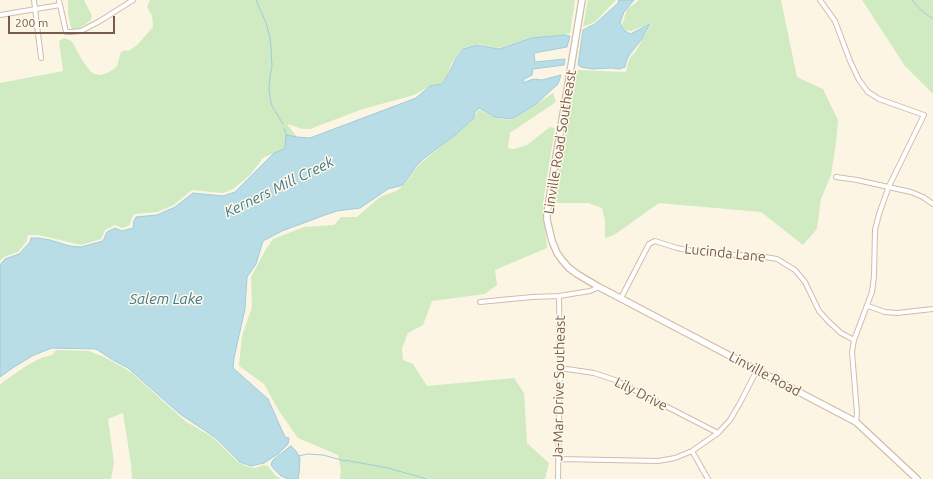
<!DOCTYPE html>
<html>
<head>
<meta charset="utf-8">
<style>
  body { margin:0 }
  #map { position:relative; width:933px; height:479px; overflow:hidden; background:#fdf5e4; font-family:Ubuntu,sans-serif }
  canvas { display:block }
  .scale { position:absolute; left:8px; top:16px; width:107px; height:18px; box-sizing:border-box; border:2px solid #775c49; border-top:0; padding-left:5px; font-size:12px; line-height:14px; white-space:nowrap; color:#775c49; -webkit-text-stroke:3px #fff9eb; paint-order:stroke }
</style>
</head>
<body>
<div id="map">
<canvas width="933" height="479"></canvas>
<div class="scale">200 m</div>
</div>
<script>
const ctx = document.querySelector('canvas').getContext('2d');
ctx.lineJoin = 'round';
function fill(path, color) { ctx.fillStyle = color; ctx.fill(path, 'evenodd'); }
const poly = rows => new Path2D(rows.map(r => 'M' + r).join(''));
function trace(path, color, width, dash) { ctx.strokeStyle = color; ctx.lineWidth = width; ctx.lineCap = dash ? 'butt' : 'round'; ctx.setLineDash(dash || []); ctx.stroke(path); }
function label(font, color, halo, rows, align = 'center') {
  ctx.font = font + ' Ubuntu,sans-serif'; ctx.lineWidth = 3; ctx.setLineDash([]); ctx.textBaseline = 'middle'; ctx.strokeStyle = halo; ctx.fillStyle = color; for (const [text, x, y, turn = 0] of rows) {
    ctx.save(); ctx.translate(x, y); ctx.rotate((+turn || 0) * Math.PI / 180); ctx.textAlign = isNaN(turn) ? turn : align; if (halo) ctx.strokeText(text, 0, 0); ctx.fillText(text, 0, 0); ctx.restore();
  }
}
fill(poly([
  [68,0,84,0,92,16,91,20,86,24,75,30,71,28,68,13],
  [150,0,575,0,570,33,564,35,532,38,498,48,478,44,463,48,451,64,448,74,441,84,430,86,414,95,363,109,310,129,303,129,287,124,297,137,286,136,286,147,282,150,274,153,263,158,250,175,233,189,223,193,192,190,174,205,157,212,134,214,131,220,130,225,122,228,115,225,105,230,101,239,81,245,38,235,28,235,27,241,18,252,4,257,0,261,0,83,63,71,59,41,64,38,70,40,73,43,82,60,91,72,95,74,100,75,107,73,114,69,117,66,120,55,121,52,126,50,128,51,130,50,137,45,153,27,152,16,147,7],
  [588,0,616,0,595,22,583,27],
  [638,0,781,0,797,77,823,89,838,120,836,143,831,175,821,199,817,229,803,245,761,212,659,203,614,235,605,238,605,220,602,208,588,203,553,203,577,70,626,72,629,59,636,51,652,23,631,31,625,30,622,25,627,9,637,2],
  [862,0,933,0,933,94,905,66],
  [553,93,556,102,510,133,508,148,514,149,527,145,550,127,555,128,543,203,547,248,495,270,497,285,485,294,432,301,423,325,408,333,402,348,403,360,413,364,427,386,514,378,524,393,527,443,549,463,545,479,340,479,341,470,338,455,298,438,279,411,264,384,239,366,242,336,252,307,251,277,266,249,273,239,304,227,334,225,341,217,357,217,380,197,396,191,404,185,417,167,428,157,474,119,478,110,483,111,494,118,512,120],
  [56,350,89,351,104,357,119,365,132,373,185,421,214,438,237,461,246,466,255,468,263,465,268,466,275,475,281,479,132,479,131,464,123,413,108,419,114,462,111,479,0,479,0,385,3,382,26,366,41,358,52,355]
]), '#d0ebc2');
const water = poly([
  [619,0,634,0,624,12,620,23,624,30,630,34,650,24,642,39,630,54,627,59,625,67,619,69,612,68,592,69,581,67,578,65,583,30,595,24,618,3,619,0],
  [565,35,570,36,567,47,534,53,535,62,565,59,564,65,533,69,532,75,524,79,523,83,533,79,542,80,561,75,558,84,536,104,512,119,494,117,483,110,479,108,475,112,474,118,455,135,427,156,417,165,403,185,388,189,360,208,337,211,325,215,282,231,263,241,256,264,247,277,245,309,234,358,233,368,268,399,285,437,289,438,288,444,278,454,264,463,251,466,240,462,216,438,180,414,128,368,113,360,96,349,52,348,34,355,14,367,0,377,0,265,5,259,19,254,30,242,31,238,38,238,50,240,70,246,81,247,103,241,107,232,115,228,122,231,133,228,134,221,136,217,157,215,175,207,193,193,223,196,235,192,274,153,282,150,285,148,286,135,297,137,310,138,416,98,430,86,442,84,449,73,455,60,463,49,477,45,499,49,532,38,565,35],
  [291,446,296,451,300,458,299,474,298,479,288,479,281,476,275,470,271,465,272,462,273,460,288,448,291,446]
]);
fill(water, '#b8dde7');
trace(water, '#9eccda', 1);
trace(poly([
  [256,0,266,23,270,38,271,49,272,66,270,76,269,88,270,98,272,106,283,124],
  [912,0,922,11,933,19],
  [284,128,287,136],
  [298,456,308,454,323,455,345,461,348,460,349,461,361,463,388,468,427,479]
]), '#9eccda', 1);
const street = poly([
  [34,0,41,58],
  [59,0,66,32,71,32,81,31,100,21,133,0],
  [820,0,835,21,850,61,859,80,868,92,879,99,924,115,889,186,879,214,875,230,874,276,872,292,854,340,852,352,857,413,856,422],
  [0,15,60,5],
  [836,177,857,180,911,192,923,197,933,204],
  [621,298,649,244,655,241,677,248,693,251,718,254,759,256,777,259,795,270,805,282,819,311,829,322,841,333,854,340],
  [480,302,532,297,559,296,590,291,599,287],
  [868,306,885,312,897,313,933,309],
  [560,368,594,373,615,380,718,433],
  [692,451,708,479],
  [558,459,658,461,675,458,692,451,718,433,730,420,740,403,757,370],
  [558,479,560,368,559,296]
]);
const secondary = poly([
  [582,0,556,157,547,214,547,220,552,241,557,253,562,260,569,268,577,274,599,287,856,422,917,479]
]);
trace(street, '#cfbdaa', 6);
trace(secondary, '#d2bea7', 8);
trace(street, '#fff', 4);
trace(secondary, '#fff', 5.5);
label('14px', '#775c49', '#fff9eb', [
  ["Linville Road Southeast",560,142,-81],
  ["Lucinda Lane",725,253,6],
  ["Linville Road",765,374,28],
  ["Ja-Mar Drive Southeast",559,388,-89],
  ["Lily Drive",641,394,27]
]);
label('italic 15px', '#417a8b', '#fff9eb', [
  ["Kerners Mill Creek",279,187,-26],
  ["Salem Lake",166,299]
]);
</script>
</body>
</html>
